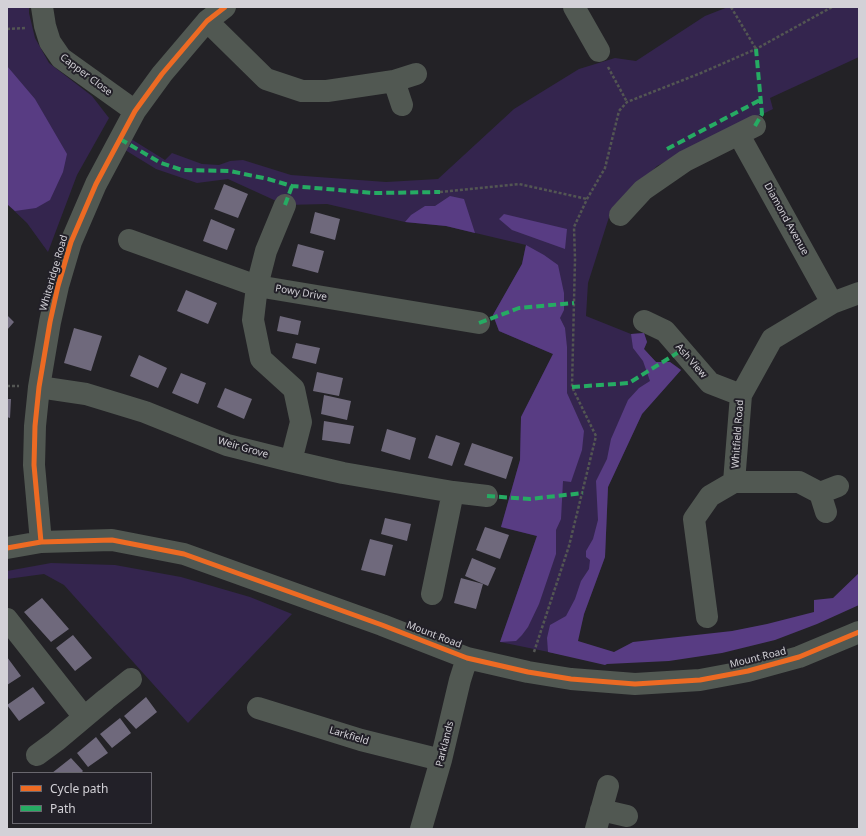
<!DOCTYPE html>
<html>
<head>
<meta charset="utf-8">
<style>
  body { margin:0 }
  #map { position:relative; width:866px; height:836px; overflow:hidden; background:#232226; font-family:"Noto Sans",sans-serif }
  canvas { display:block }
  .frame { position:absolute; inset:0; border:8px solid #d3d1d7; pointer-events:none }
  .legend { position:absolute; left:12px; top:772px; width:140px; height:52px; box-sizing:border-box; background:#222028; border:1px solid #69676e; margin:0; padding:5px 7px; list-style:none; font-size:12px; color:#d3d1d7 }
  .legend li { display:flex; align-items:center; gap:8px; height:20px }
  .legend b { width:20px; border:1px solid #69676e }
</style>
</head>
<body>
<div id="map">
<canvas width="866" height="836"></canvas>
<div class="frame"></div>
<ul class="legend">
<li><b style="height:5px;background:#ed6a23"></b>Cycle path</li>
<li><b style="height:5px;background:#26ab63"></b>Path</li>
</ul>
</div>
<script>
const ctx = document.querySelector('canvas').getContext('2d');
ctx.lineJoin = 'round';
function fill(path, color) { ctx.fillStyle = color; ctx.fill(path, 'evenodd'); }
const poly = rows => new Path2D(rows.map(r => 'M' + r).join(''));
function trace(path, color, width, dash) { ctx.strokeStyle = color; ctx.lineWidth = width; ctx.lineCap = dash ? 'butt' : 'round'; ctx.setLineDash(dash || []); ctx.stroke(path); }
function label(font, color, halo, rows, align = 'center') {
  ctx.font = font + ' "Noto Sans",sans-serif'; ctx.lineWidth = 4; ctx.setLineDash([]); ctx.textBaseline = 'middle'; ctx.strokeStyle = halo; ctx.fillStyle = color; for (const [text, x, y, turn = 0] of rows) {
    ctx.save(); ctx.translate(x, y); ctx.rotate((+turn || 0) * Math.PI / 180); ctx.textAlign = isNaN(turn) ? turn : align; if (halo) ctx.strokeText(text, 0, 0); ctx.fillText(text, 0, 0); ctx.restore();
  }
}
fill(poly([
  [7,7,29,7,29,13,35,38,49,63,92,96,109,118,77,175,48,252,27,223,7,204],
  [728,7,859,7,859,57,770,98,773,109,657,166,610,214,588,283,586,316,631,334,644,333,647,342,644,349,656,362,670,362,681,370,642,414,608,487,605,557,584,614,573,657,500,642,537,536,501,527,520,460,521,417,553,354,499,331,493,315,522,264,526,245,446,226,405,222,327,204,285,205,228,179,197,183,156,169,117,145,123,134,165,160,172,153,202,164,219,165,230,161,243,160,291,175,386,182,438,179,514,109,579,69,615,58,636,61,705,16],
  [51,563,115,565,181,577,250,597,292,614,188,723,64,585,44,574,7,579,7,571]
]), '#34254e');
fill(poly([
  [7,66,35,99,67,154,63,172,50,200,36,208,15,211,7,204],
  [450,196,464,199,475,233,446,226,405,222,411,215,425,206,435,206],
  [504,214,567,229,565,249,512,230,499,219],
  [526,245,544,255,558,265,564,293,564,310,560,318,565,328,567,347,567,393,584,431,582,450,571,482,563,481,561,519,556,530,556,554,539,604,528,627,522,635,516,641,500,642,537,536,501,527,520,460,521,417,553,354,499,331,493,315,522,264],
  [644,333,647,342,644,349,656,362,670,362,681,370,642,414,608,487,605,557,584,614,578,641,614,652,633,642,732,631,767,624,814,612,814,600,833,598,859,573,859,605,817,624,775,640,722,653,669,661,607,664,605,665,548,652,547,638,550,625,566,616,575,599,581,581,589,569,590,560,586,557,586,551,593,539,598,520,596,481,607,459,611,439,628,400,639,388,650,381,643,361,633,348,631,334]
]), '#583c83');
fill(poly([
  [224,184,248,194,238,218,214,209],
  [315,212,340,219,335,240,310,233],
  [211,219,235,229,227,250,203,241],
  [298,244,324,251,318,273,292,266],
  [186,290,217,303,208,324,177,311],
  [7,315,14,322,7,330],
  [280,316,301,321,298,335,277,331],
  [74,328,102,336,91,371,64,363],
  [296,343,320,348,316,364,292,358],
  [139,355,167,368,158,388,130,376],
  [317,372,343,378,339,396,313,391],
  [181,373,206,383,198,404,172,393],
  [225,388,252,399,244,419,217,407],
  [324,395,351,401,347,420,321,414],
  [7,399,11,399,10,418,7,417],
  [324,421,354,426,350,444,322,440],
  [387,429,416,438,410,460,381,451],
  [436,435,460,443,452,466,428,458],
  [472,443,513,457,506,479,464,465],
  [385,518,411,524,407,541,381,534],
  [485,527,509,535,500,559,476,550],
  [370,539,393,545,385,576,361,570],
  [472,558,496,568,488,586,465,576],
  [461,578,483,584,476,609,454,603],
  [42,598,69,629,51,642,24,612],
  [73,635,92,658,75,671,56,648],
  [7,657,21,676,7,685],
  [33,687,45,703,19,721,7,705],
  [146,697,157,712,136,729,124,716],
  [120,718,131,733,112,748,100,734],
  [96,737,108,753,88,767,77,753],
  [71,758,83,771,81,773,52,773]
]), '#6f697c');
trace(poly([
  [731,7,756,49],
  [7,29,26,28],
  [608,67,627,102],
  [440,192,519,184,587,199],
  [7,386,19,386],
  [534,652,569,546,596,436,572,387,575,259,574,227,587,199,605,168,619,111,627,102,701,73,756,49,832,7]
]), '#535653', 2.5, [3, 2]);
trace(poly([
  [42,7,45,26,50,42,61,58,135,111],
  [574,7,599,51],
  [207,21,266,79,302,91,327,91,394,81,416,74],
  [394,81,402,105],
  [739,135,832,303],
  [285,205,266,251,257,286,253,320,261,359,294,389,301,422,291,461],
  [620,215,643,190,685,161,755,126],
  [129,240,257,286,479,323],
  [644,321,665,331,710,383,741,395],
  [39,387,86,394,145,412,227,445,291,461,343,473,453,492,487,496],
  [734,482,799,482,820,493,826,512],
  [820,493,838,486],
  [41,542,34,465,35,426,39,387,50,322,58,286,71,242,96,184,135,111,162,74,207,21,225,7],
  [7,548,41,542,112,540,184,554,382,625,467,658,528,672,571,679,635,684,700,680,748,671,799,657,859,632],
  [432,594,453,492],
  [707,617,694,519,710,496,734,482,741,395,772,339,832,303,859,293],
  [7,619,84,717],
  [258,708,361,740,441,760],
  [37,755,56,741,106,699,131,679],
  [601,810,627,816],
  [421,829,441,760,460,680,467,658],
  [596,829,608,786]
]), '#515852', 22);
trace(poly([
  [755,126,762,114,756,49],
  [120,139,161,163,182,170,230,171,268,179,292,186,374,193,440,192],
  [667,149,762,99],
  [285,205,292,186],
  [479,323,519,308,574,303],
  [572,387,629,383,682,350],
  [487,496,530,499,583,493]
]), '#26ab63', 4, [8, 4]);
trace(poly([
  [41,542,34,465,35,426,39,387,50,322,58,286,71,242,96,184,135,111,162,74,207,21,225,7],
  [7,548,41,542,112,540,184,554,382,625,467,658,528,672,571,679,635,684,700,680,748,671,799,657,859,632]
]), '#ed6a23', 5);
label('10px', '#d3d1d7', '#222028', [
  ["Capper Close",86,75,37],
  ["Diamond Avenue",786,219,61],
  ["Whiteridge Road",54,273,-74],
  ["Powy Drive",301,293,10],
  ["Ash View",691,361,49],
  ["Whitfield Road",738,434,-86],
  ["Weir Grove",243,448,16],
  ["Mount Road",434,635,21],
  ["Mount Road",758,658,-14],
  ["Larkfield",349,736,17],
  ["Parklands",445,744,-76]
]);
</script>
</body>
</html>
